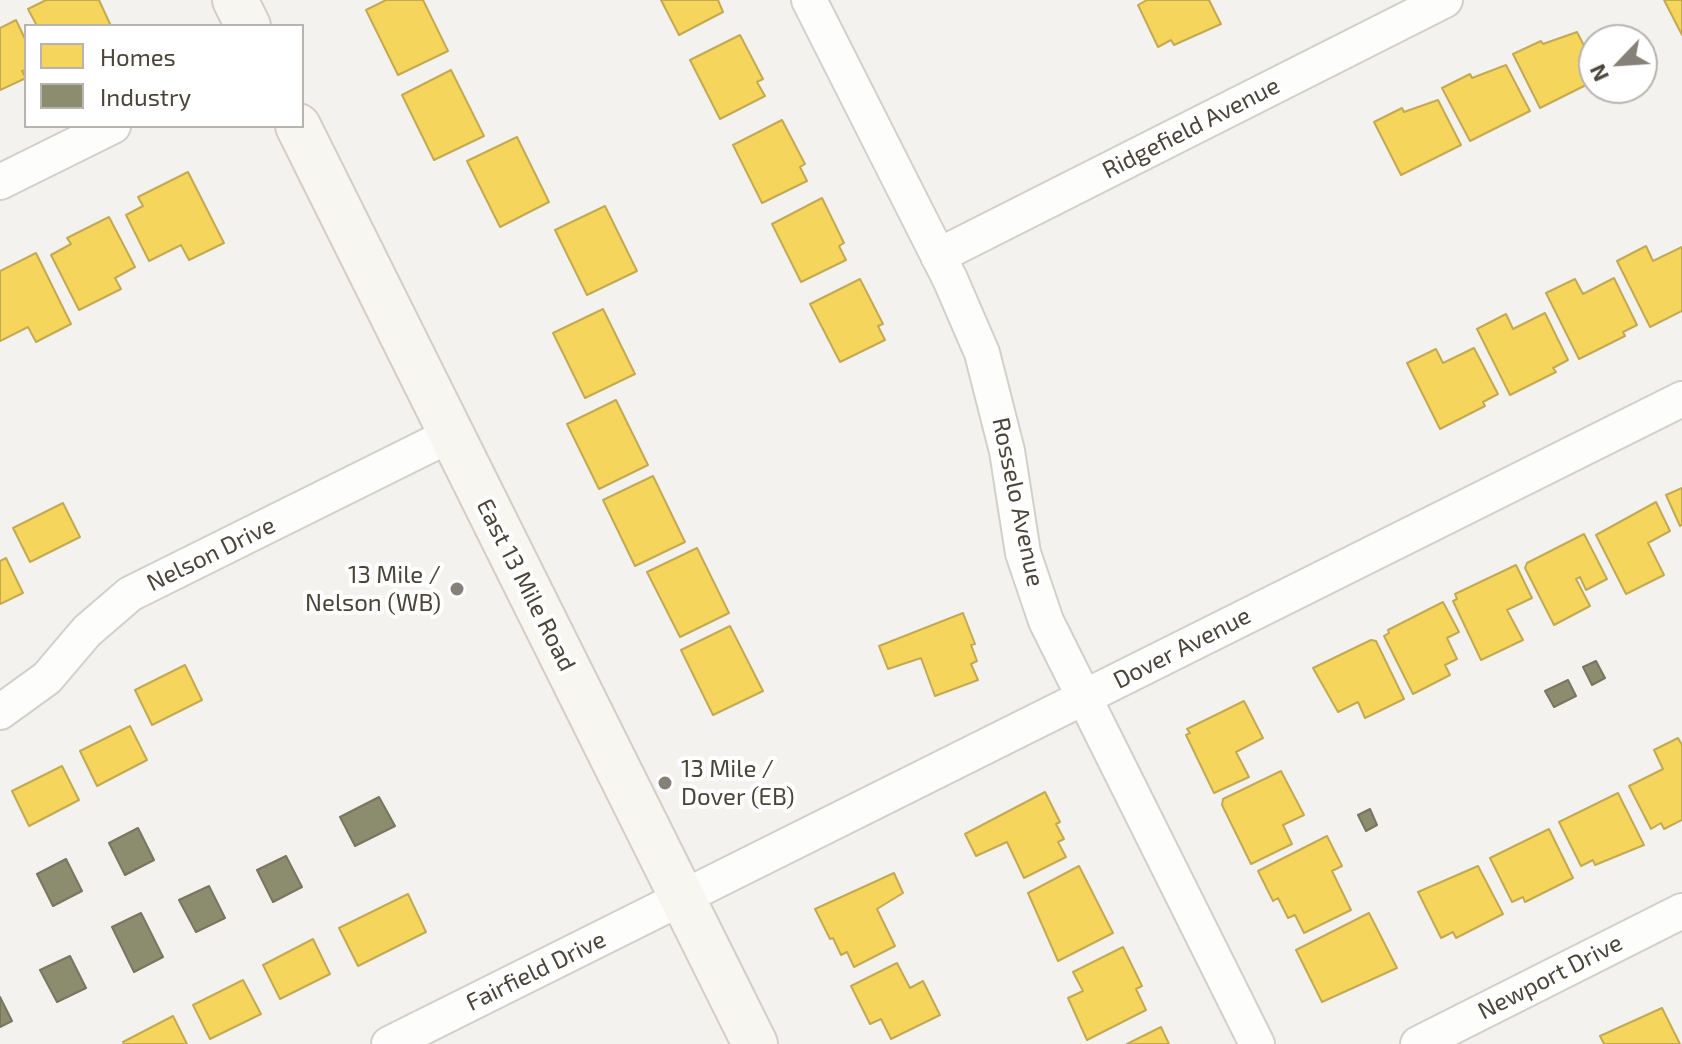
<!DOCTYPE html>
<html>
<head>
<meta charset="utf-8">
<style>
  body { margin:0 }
  #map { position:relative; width:1682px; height:1044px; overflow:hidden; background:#f4f2ee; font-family:"Exo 2",sans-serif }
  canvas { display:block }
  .legend { position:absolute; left:24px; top:24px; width:280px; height:104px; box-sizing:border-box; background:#fff; border:2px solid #b7b4b0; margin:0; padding:10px 14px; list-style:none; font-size:24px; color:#4b4439 }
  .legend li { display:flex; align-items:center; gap:16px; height:40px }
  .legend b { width:40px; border:2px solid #b7b4b0 }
  .north { position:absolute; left:1578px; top:24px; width:80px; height:80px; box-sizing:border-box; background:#fff; border:2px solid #b7b4b0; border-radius:50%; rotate:245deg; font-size:22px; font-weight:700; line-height:32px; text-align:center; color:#4b4439 }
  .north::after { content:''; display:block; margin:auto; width:28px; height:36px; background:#868178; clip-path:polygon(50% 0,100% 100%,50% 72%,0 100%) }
</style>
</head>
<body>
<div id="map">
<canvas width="1682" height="1044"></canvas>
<ul class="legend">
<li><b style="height:22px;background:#f6d55c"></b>Homes</li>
<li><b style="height:22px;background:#8c8c6e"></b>Industry</li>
</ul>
<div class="north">N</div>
</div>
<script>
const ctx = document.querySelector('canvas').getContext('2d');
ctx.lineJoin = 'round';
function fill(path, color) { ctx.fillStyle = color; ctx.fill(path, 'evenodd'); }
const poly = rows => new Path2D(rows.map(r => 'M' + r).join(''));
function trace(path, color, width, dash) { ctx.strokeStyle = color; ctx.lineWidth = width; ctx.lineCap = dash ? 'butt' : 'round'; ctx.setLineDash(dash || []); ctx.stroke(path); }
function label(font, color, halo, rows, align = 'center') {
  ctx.font = font + ' "Exo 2",sans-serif'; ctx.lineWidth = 8; ctx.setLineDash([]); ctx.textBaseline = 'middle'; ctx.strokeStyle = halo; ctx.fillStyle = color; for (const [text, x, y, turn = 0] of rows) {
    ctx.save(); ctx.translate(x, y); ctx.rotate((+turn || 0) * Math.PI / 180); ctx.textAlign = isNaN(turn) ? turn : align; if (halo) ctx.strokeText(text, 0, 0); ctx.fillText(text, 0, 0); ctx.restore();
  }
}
const homes = poly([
  [46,0,99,0,111,26,37,26,28,9,46,0],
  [386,0,423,0,448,51,398,75,366,10,386,0],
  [661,0,718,0,723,12,679,35,661,0],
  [1147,0,1209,0,1221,24,1174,45,1171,40,1158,47,1138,5,1147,0],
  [1664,0,1682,0,1682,35,1664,0],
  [16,20,26,41,26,70,22,71,26,78,0,90,0,28,16,20],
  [1577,32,1594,65,1594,81,1540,108,1513,54,1541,41,1543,44,1577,32],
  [740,35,763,79,757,82,765,96,720,119,690,60,740,35],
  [1506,65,1530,111,1470,141,1442,88,1470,74,1472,78,1506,65],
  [451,70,484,136,434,160,402,95,451,70],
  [1438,100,1461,145,1401,175,1374,122,1402,108,1404,112,1438,100],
  [782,120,805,164,800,167,807,181,762,203,733,145,782,120],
  [517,137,549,202,500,227,467,161,517,137],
  [188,172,224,243,189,260,181,245,149,261,126,215,143,206,138,197,188,172],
  [822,198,844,243,839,246,846,260,801,282,772,224,822,198],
  [605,206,637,271,587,295,555,230,605,206],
  [109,217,135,267,115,278,121,289,79,310,51,255,71,244,67,238,109,217],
  [1646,246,1653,261,1682,247,1682,311,1650,327,1617,261,1646,246],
  [36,253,71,324,36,342,28,327,0,341,0,271,36,253],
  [1614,278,1637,325,1623,332,1625,336,1579,359,1546,293,1575,279,1583,294,1614,278],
  [860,279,883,324,878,326,885,340,840,362,810,304,860,279],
  [603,309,635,374,585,398,553,333,603,309],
  [1545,313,1568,360,1553,368,1556,372,1510,395,1477,329,1506,314,1513,329,1545,313],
  [1474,348,1498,394,1483,402,1485,406,1440,429,1407,363,1436,349,1443,363,1474,348],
  [616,400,648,465,599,489,567,424,616,400],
  [653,476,685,542,635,566,603,500,653,476],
  [1682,488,1682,525,1680,526,1666,495,1682,488],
  [1656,502,1670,531,1648,543,1664,575,1626,594,1596,535,1656,502],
  [63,503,80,537,30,562,13,528,63,503],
  [1584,534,1607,579,1586,590,1580,577,1576,579,1590,606,1554,625,1525,568,1527,563,1584,534],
  [697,548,729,613,680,637,647,572,697,548],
  [6,558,23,593,0,604,0,561,6,558],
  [1516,565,1532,598,1507,610,1523,640,1481,660,1453,601,1457,599,1455,594,1516,565],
  [1443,602,1459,632,1447,638,1457,659,1445,665,1450,675,1413,694,1384,636,1389,633,1388,630,1443,602],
  [963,613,975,644,971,645,977,661,971,664,978,680,935,696,921,658,888,669,879,646,963,613],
  [730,626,763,691,713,715,681,650,730,626],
  [1371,640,1376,641,1404,699,1365,718,1358,702,1338,712,1313,668,1371,640],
  [185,665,202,700,152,725,135,690,185,665],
  [1244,701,1263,738,1236,752,1249,777,1214,793,1186,735,1190,733,1187,729,1244,701],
  [130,726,147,760,97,786,80,751,130,726],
  [1678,738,1682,745,1682,820,1664,829,1661,823,1651,829,1629,786,1663,769,1654,750,1678,738],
  [62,766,79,800,29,826,12,791,62,766],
  [1281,771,1304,815,1283,825,1292,844,1251,864,1222,805,1223,799,1281,771],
  [1045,792,1060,822,1056,824,1064,839,1058,842,1066,857,1024,878,1007,842,976,856,965,834,1045,792],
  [1618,793,1644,845,1595,865,1593,860,1581,866,1559,822,1618,793],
  [1549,829,1573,878,1525,902,1523,897,1512,902,1490,858,1549,829],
  [1327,836,1342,866,1332,871,1351,910,1304,933,1295,915,1288,918,1278,898,1273,901,1258,871,1327,836],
  [1079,866,1113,933,1058,961,1028,893,1079,866],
  [1478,866,1503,914,1456,938,1453,932,1441,938,1418,892,1478,866],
  [894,873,903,893,877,909,895,946,854,967,847,952,841,955,833,938,830,939,815,909,894,873],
  [408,894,426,932,358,966,339,928,408,894],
  [1369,913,1397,968,1322,1002,1296,950,1369,913],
  [313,939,330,974,280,999,263,965,313,939],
  [1123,947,1142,986,1136,989,1146,1010,1087,1040,1068,998,1083,991,1073,972,1123,947],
  [897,963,910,988,923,981,940,1015,891,1039,881,1019,870,1024,851,986,897,963],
  [243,980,261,1014,210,1039,193,1005,243,980],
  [1662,1008,1680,1044,1604,1044,1600,1036,1662,1008],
  [173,1016,187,1044,124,1044,123,1042,173,1016],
  [1161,1027,1169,1044,1127,1044,1161,1027]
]);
fill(homes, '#f6d55c');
trace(homes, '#c3aa52', 2);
const industry = poly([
  [1596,661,1605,678,1592,685,1583,667,1596,661],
  [1568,680,1576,696,1554,707,1545,691,1568,680],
  [379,797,395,826,355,846,340,817,379,797],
  [1370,809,1377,825,1366,831,1358,815,1370,809],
  [138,828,154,860,125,875,109,843,138,828],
  [286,856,302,887,273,902,257,870,286,856],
  [66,859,82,891,53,906,37,874,66,859],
  [209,886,225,918,196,932,179,900,209,886],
  [141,913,163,957,134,972,112,927,141,913],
  [70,956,86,988,57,1002,40,970,70,956],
  [0,997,12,1021,0,1027,0,997]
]);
fill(industry, '#8c8c6e');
trace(industry, '#78765e', 2);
const street = poly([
  [809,0,950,279,982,353,1007,451,1023,553,1046,621,1257,1044],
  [0,182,113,126],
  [938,256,1445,0],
  [0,712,47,678,87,631,130,594,450,435],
  [389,1044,1682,399],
  [1418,1044,1682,911]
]);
const secondary = poly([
  [235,0,248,26],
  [298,126,755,1044]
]);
trace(street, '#d2d0cb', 38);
trace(secondary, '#d3cfc5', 48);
trace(street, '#fdfdfc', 34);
trace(secondary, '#f7f6f1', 44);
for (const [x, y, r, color] of [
  [457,589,8,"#868178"],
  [665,783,8,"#868178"]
]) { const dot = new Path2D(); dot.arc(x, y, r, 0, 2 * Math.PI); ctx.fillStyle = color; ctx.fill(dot); trace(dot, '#fff', 3); }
label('24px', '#4b4439', '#fff', [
  ["Ridgefield Avenue",1191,128,-27],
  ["Rosselo Avenue",1018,502,78],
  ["Nelson Drive",211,554,-26],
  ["East 13 Mile Road",526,585,63],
  ["Dover Avenue",1182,648,-27],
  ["Fairfield Drive",536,971,-26],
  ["Newport Drive",1550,977,-27]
]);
label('24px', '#4b4439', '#fff', [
  ["13 Mile /",441,575],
  ["Nelson (WB)",441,603],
  ["13 Mile /",681,769,"left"],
  ["Dover (EB)",681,797,"left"]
], 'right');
</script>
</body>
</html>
